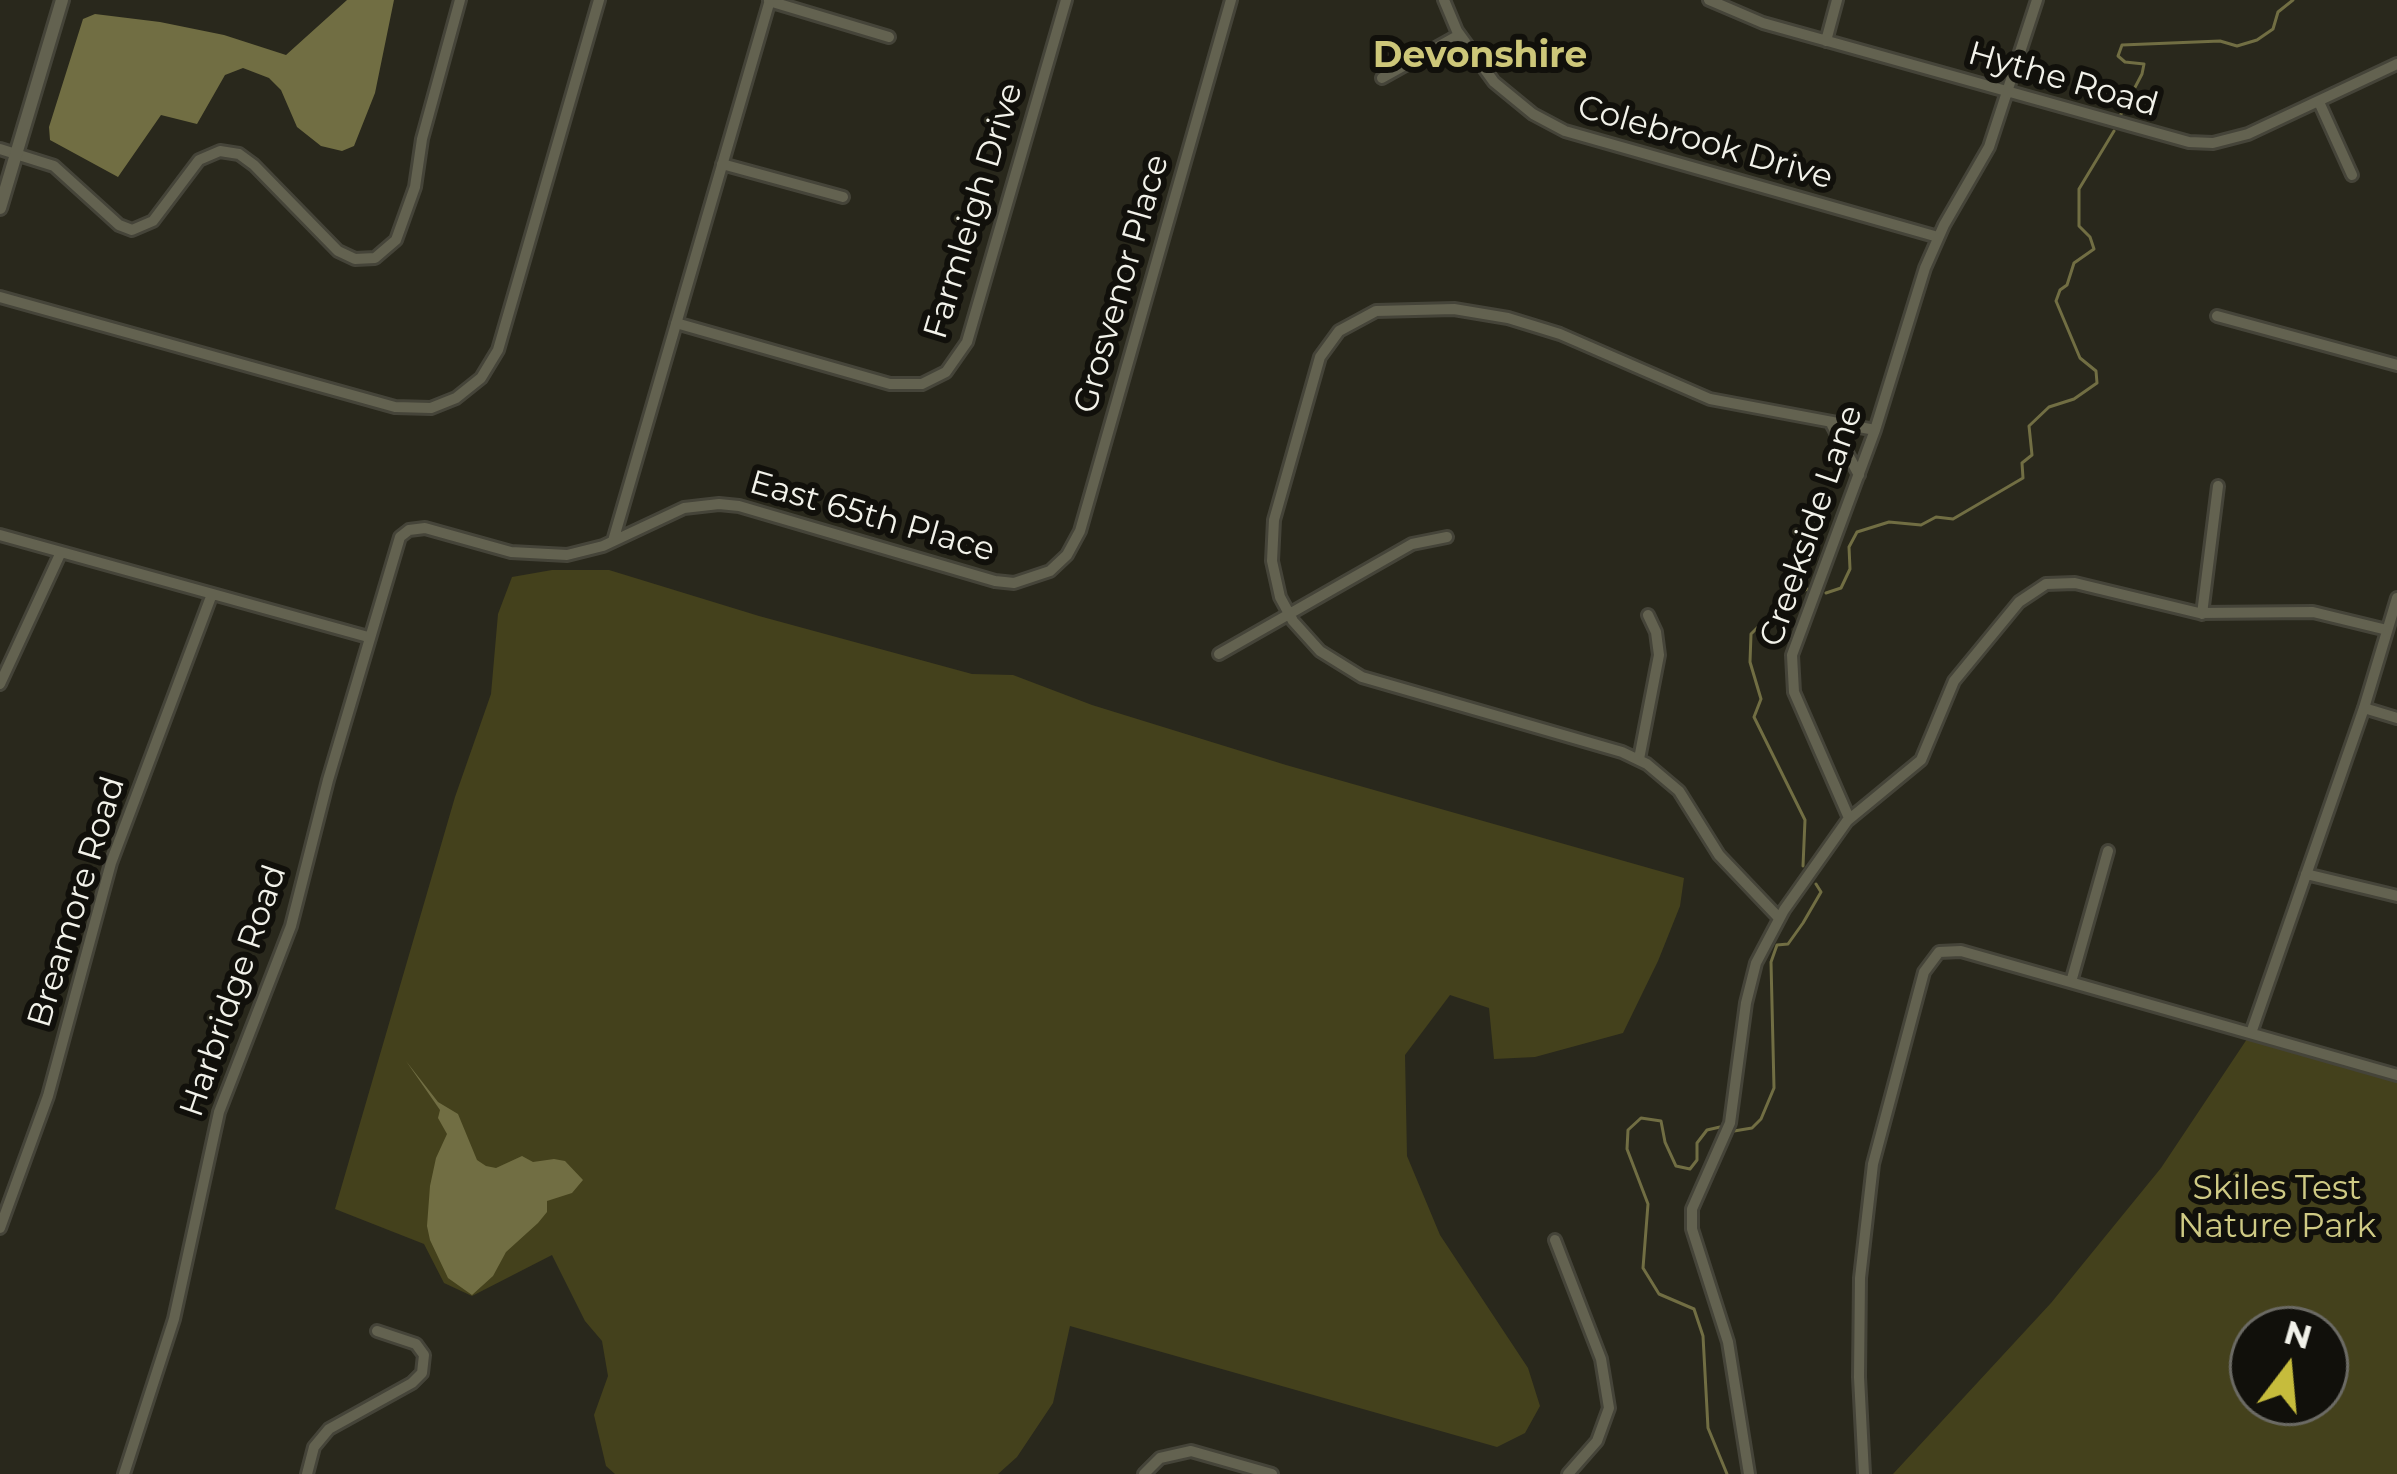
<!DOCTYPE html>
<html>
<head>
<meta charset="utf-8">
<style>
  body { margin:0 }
  #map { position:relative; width:2397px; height:1474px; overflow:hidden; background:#29281c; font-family:Montserrat,sans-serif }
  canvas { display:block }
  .north { position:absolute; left:2229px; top:1306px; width:120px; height:120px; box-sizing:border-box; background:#11100b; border:3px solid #6b6a64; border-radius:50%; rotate:16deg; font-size:33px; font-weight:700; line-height:48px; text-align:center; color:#f2f2ea }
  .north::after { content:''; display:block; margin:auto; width:42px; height:54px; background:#c6bc3c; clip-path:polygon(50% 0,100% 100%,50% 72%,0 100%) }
</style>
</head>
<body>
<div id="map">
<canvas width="2397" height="1474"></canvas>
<div class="north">N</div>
</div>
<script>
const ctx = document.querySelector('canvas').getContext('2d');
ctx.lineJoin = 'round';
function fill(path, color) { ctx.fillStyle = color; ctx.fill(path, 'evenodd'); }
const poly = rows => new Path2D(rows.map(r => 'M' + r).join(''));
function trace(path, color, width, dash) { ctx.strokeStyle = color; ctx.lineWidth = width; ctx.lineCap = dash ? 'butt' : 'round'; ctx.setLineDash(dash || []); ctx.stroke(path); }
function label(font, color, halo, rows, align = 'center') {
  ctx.font = font + ' Montserrat,sans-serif'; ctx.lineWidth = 12; ctx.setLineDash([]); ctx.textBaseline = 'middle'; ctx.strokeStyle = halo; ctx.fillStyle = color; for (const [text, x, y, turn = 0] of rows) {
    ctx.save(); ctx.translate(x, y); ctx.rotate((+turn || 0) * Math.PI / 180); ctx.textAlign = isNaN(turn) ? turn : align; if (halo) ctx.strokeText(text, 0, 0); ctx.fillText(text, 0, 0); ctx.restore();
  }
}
fill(poly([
  [552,570,609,570,759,616,972,674,1013,675,1092,705,1286,765,1684,878,1680,906,1658,961,1623,1033,1535,1057,1494,1059,1489,1008,1450,995,1405,1055,1407,1156,1440,1235,1528,1368,1540,1406,1525,1433,1497,1447,1070,1326,1053,1403,1017,1457,998,1474,615,1474,606,1466,594,1415,608,1376,602,1341,585,1321,552,1255,472,1296,444,1283,424,1244,335,1209,455,797,491,694,498,614,512,577],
  [2251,1033,2397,1075,2397,1474,1893,1474,2051,1303,2161,1168],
  [2253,1330,2325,1330,2325,1402,2253,1402]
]), '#44411c');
fill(poly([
  [347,0,394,0,375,93,354,146,342,151,321,146,297,127,281,90,269,78,243,68,225,75,197,124,161,115,118,177,50,140,49,127,83,19,95,14,160,22,224,35,286,55],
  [406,1061,438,1102,458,1114,477,1160,486,1166,496,1168,522,1156,533,1162,554,1159,565,1161,583,1180,572,1193,547,1201,547,1212,538,1223,506,1252,493,1276,472,1295,448,1278,430,1240,427,1226,430,1186,436,1158,447,1134,438,1118,440,1110]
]), '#716e43');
trace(poly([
  [2120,116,2142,74,2144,64,2125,62,2118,56,2122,45,2220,41,2237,46,2257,40,2273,29,2278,12,2293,0],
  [1826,593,1841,588,1850,569,1849,547,1857,532,1889,522,1921,525,1936,517,1953,519,2023,478,2022,463,2032,455,2029,426,2049,407,2074,399,2097,383,2096,371,2080,358,2056,301,2060,290,2067,285,2074,263,2094,249,2090,237,2079,226,2079,189,2114,131],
  [1803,866,1805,820,1754,717,1761,699,1750,662,1751,634,1790,595,1808,589],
  [1720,1127,1707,1130,1697,1143,1697,1160,1690,1169,1676,1166,1665,1142,1661,1121,1641,1118,1628,1130,1627,1149,1648,1204,1643,1268,1659,1294,1694,1309,1703,1336,1708,1428,1727,1474],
  [1734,1131,1752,1128,1761,1119,1774,1088,1771,962,1777,945,1788,944,1803,923,1821,892,1816,884]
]), '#716e43', 3);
const minor = poly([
  [1444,0,1457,31,1494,82,1533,114,1565,131,1938,237],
  [1709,0,1763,23,2189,142,2213,143,2248,134,2397,64],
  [769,1,889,37],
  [1826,41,1837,0],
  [1382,78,1459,35],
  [2319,102,2352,175],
  [0,149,54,166,119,225,132,230,153,221,199,160,220,151,239,154,254,165,338,251,355,259,375,258,396,240,415,187,422,139,460,0],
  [722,164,843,197],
  [0,297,395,407,431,408,456,398,481,378,498,350,599,0],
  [2217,316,2397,365],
  [676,323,890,384,922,384,946,372,967,342,1066,0],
  [1832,425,1859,475],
  [0,535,368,637],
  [613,541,770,0],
  [2202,614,2218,486],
  [1219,654,1412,544,1447,537],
  [0,684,61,552],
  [2364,708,2397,718],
  [1639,759,1659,655,1656,632,1648,615],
  [1849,818,1794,692,1792,655,1875,430,1925,268,1944,225,1989,147,2037,0],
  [2306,874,2397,896],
  [1779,918,1719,855,1679,791,1647,764,1622,752,1362,677,1320,651,1293,621,1280,597,1272,561,1274,520,1320,357,1339,331,1376,311,1454,309,1508,318,1560,334,1710,399,1875,430],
  [2071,982,2108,851],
  [2251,1033,2364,708,2397,598],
  [0,1228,48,1096,111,863,212,594],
  [1555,1240,1601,1359,1609,1408,1597,1441,1568,1474],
  [124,1474,174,1319,219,1112,291,926,328,780,400,537,409,530,425,528,511,552,567,555,603,546,684,508,719,504,739,506,995,581,1014,583,1050,571,1067,555,1080,531,1231,0],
  [307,1474,314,1447,329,1429,412,1383,422,1373,424,1355,416,1344,377,1331],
  [1144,1474,1160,1458,1191,1451,1272,1474],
  [1749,1474,1728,1342,1692,1229,1692,1209,1730,1123,1746,1003,1756,963,1784,910,1847,821,1921,760,1954,681,2019,602,2046,584,2075,583,2199,613,2313,612,2387,630],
  [1864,1474,1859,1377,1860,1278,1873,1164,1924,972,1939,952,1961,951,2397,1075]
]);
const tertiary = poly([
  [0,208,62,0]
]);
trace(minor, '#454439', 16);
trace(tertiary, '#454439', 18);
trace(minor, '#636250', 10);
trace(tertiary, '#636250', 12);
label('33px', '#f2f2ea', '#11100b', [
  ["Hythe Road",2063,80,16],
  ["Colebrook Drive",1705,143,16],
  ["Farmleigh Drive",974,211,-73],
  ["Grosvenor Place",1122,284,-74],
  ["East 65th Place",872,517,16],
  ["Creekside Lane",1812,526,-71],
  ["Breamore Road",77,902,-73],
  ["Harbridge Road",234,991,-71]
]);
label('33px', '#cfca84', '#11100b', [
  ["Skiles Test",2277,1189],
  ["Nature Park",2277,1227]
]);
label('bold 36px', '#cdc779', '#11100b', [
  ["Devonshire",1480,56]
]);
</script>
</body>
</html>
